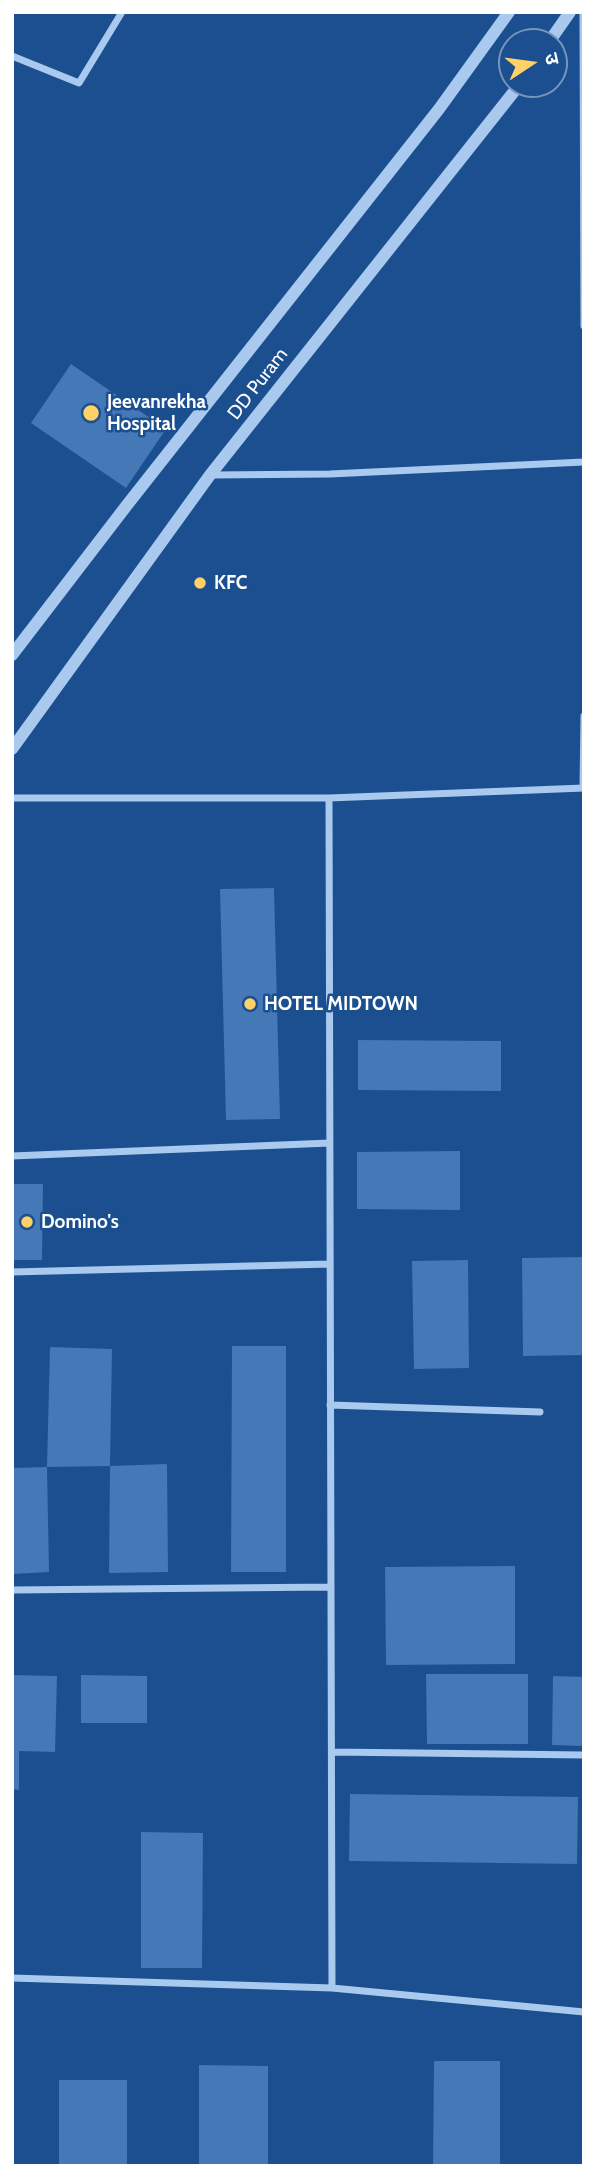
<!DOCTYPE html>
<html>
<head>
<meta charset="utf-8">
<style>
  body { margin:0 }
  #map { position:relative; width:596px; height:2178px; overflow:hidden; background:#1b4f8f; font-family:Cabin,"Noto Sans Devanagari",sans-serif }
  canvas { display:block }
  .frame { position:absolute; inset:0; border:14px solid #fff; pointer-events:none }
  .north { position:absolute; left:498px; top:28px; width:70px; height:70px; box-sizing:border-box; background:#1b4f8f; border:2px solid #7695bc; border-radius:50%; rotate:77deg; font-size:19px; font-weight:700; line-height:28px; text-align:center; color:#fff }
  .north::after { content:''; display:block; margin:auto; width:24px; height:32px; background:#ffd166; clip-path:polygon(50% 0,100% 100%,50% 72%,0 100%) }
</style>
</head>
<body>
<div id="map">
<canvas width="596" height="2178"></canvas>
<div class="frame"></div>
<div class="north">उ</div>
</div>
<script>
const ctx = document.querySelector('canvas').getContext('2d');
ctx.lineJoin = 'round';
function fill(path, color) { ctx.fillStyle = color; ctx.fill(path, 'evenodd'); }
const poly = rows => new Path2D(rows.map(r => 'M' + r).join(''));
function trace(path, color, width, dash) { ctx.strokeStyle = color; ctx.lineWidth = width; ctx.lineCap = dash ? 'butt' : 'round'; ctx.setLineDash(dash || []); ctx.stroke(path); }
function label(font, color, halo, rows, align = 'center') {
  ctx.font = font + ' Cabin,sans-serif'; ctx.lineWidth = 5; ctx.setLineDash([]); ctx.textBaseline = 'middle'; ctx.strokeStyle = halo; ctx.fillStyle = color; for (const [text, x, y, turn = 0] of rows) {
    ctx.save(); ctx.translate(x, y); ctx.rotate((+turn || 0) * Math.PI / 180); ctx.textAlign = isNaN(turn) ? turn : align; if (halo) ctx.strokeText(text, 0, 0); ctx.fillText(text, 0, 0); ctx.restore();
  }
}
fill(poly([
  [71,364,166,429,126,488,31,423],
  [274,888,280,1119,226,1120,220,889],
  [358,1040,501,1041,501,1091,358,1090],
  [460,1151,460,1210,357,1209,357,1152],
  [12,1184,43,1184,42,1260,12,1260],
  [584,1257,584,1355,523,1356,522,1258],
  [468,1260,469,1368,414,1369,412,1261],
  [232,1346,286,1346,286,1572,231,1572],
  [50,1347,112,1349,110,1466,47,1467],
  [167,1464,168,1572,109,1573,110,1466],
  [47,1467,49,1572,12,1574,12,1468],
  [515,1566,515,1664,386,1665,385,1567],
  [426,1674,528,1674,528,1744,427,1744],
  [12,1675,57,1676,55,1752,19,1751,19,1790,12,1789],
  [81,1675,147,1676,147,1723,81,1723],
  [553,1676,584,1677,584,1746,552,1745],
  [350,1794,578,1797,577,1864,349,1861],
  [141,1832,203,1833,202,1968,141,1968],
  [434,2061,500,2061,500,2166,433,2166],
  [199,2065,268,2066,268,2166,199,2166],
  [59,2080,127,2080,127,2166,59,2166]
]), '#4478b7');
trace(poly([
  [583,12,584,326],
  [12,56,79,83,122,12],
  [211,475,330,474,584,462],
  [583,788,584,716],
  [12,798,329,798,584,788],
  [329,798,332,1988],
  [12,1156,330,1143],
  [12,1272,330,1264],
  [330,1405,540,1412],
  [12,1590,331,1587],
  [332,1752,584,1755],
  [12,1978,332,1988,584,2012]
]), '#a9c9ee', 7);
trace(poly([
  [549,42,570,12],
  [12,655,127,505,439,109,509,12],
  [12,749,210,475,520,84]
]), '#a9c9ee', 12);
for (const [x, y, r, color] of [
  [91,413,9,"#ffd166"],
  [200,583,7,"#ffd166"],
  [250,1004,7,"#ffd166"],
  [27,1222,7,"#ffd166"]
]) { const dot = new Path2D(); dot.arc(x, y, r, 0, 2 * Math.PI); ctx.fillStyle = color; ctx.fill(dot); trace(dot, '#1b4f8f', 2.5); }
label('19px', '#fff', '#1b4f8f', [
  ["DD Puram",258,384,-52]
]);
label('bold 19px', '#fff', '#1b4f8f', [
  ["Jeevanrekha",107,402],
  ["Hospital",107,424],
  ["KFC",214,583],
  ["HOTEL MIDTOWN",264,1004],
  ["Domino's",41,1222]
], 'left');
</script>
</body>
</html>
